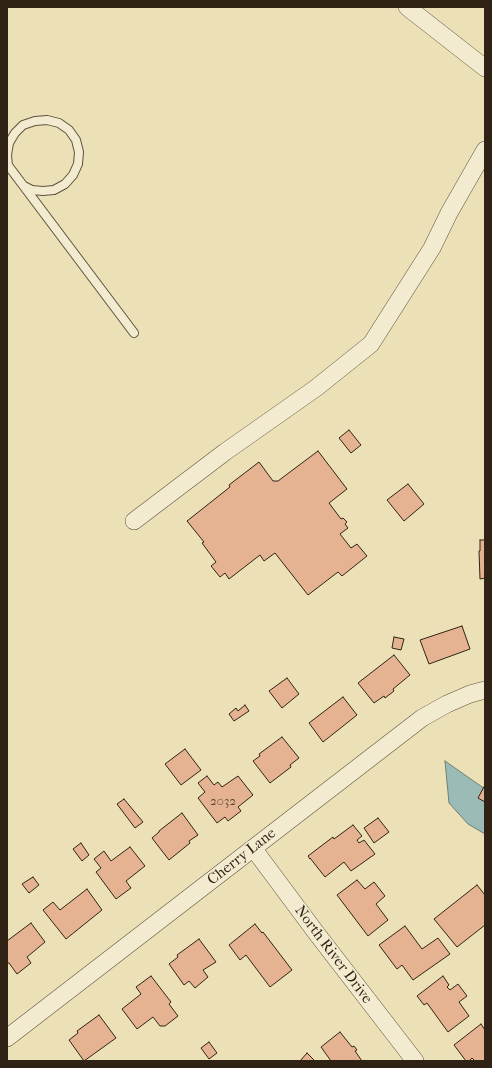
<!DOCTYPE html>
<html>
<head>
<meta charset="utf-8">
<style>
  body { margin:0 }
  #map { position:relative; width:492px; height:1068px; overflow:hidden; background:#ece0b6; font-family:"IM FELL French Canon",serif }
  canvas { display:block }
  .frame { position:absolute; inset:0; border:8px solid #302316; pointer-events:none }
</style>
</head>
<body>
<div id="map">
<canvas width="492" height="1068"></canvas>
<div class="frame"></div>
</div>
<script>
const ctx = document.querySelector('canvas').getContext('2d');
ctx.lineJoin = 'round';
function fill(path, color) { ctx.fillStyle = color; ctx.fill(path, 'evenodd'); }
const poly = rows => new Path2D(rows.map(r => 'M' + r).join(''));
function trace(path, color, width, dash) { ctx.strokeStyle = color; ctx.lineWidth = width; ctx.lineCap = dash ? 'butt' : 'round'; ctx.setLineDash(dash || []); ctx.stroke(path); }
function label(font, color, halo, rows, align = 'center') {
  ctx.font = font + ' "IM FELL French Canon",serif'; ctx.lineWidth = 3.5; ctx.setLineDash([]); ctx.textBaseline = 'middle'; ctx.strokeStyle = halo; ctx.fillStyle = color; for (const [text, x, y, turn = 0] of rows) {
    ctx.save(); ctx.translate(x, y); ctx.rotate((+turn || 0) * Math.PI / 180); ctx.textAlign = isNaN(turn) ? turn : align; if (halo) ctx.strokeText(text, 0, 0); ctx.fillText(text, 0, 0); ctx.restore();
  }
}
const water = poly([
  [445,761,485,789,485,834,468,824,449,803,445,761]
]);
fill(water, '#9abbb6');
trace(water, '#707e76', 1);
const building = poly([
  [349,430,361,445,351,453,339,438,349,430],
  [318,451,347,489,329,503,341,519,343,518,347,522,345,524,348,528,340,534,351,548,357,544,367,556,342,576,338,572,308,595,275,553,264,561,260,555,229,579,225,573,220,577,211,566,216,562,202,543,204,542,187,521,230,487,229,485,259,462,273,481,278,481,318,451],
  [408,484,424,504,404,521,387,500,408,484],
  [480,540,485,540,485,578,480,579,479,551,480,551,480,540],
  [462,626,470,649,429,664,420,640,462,626],
  [394,637,404,639,401,650,392,648,394,637],
  [394,655,410,675,393,689,394,691,385,698,384,696,374,703,358,683,394,655],
  [287,678,299,694,282,708,269,691,287,678],
  [343,697,357,715,323,742,309,723,343,697],
  [245,705,249,711,234,721,229,714,236,708,238,711,245,705],
  [282,737,299,758,290,765,291,767,270,783,253,761,260,756,259,754,282,737],
  [185,749,201,770,181,785,165,764,185,749],
  [207,776,214,785,218,782,222,787,238,776,253,795,238,807,241,811,228,821,225,817,217,823,198,798,205,792,198,783,207,776],
  [485,785,485,802,478,798,485,785],
  [124,799,143,822,135,828,117,804,124,799],
  [182,813,198,835,189,841,190,843,169,860,152,838,159,832,159,831,182,813],
  [378,818,389,832,374,843,364,828,378,818],
  [353,825,362,836,357,840,359,843,364,840,375,854,351,871,344,862,325,877,310,858,310,859,308,856,333,837,334,839,353,825],
  [81,843,89,855,82,861,73,849,81,843],
  [130,847,145,866,126,881,131,888,116,899,96,872,101,868,94,859,104,851,111,861,130,847],
  [33,877,39,885,29,893,22,884,33,877],
  [357,880,365,889,374,882,385,896,376,904,388,920,368,936,337,895,357,880],
  [477,885,485,895,485,925,457,947,434,919,477,885],
  [87,889,102,910,66,939,43,910,53,902,60,910,87,889],
  [31,923,45,942,27,957,31,963,17,974,9,963,7,963,7,941,31,923],
  [255,924,262,933,263,932,292,970,270,987,246,955,240,960,229,945,255,924],
  [405,926,422,949,438,938,450,954,413,980,402,965,397,969,379,945,405,926],
  [199,939,216,962,203,970,208,977,195,988,189,981,184,985,169,964,178,957,177,955,199,939],
  [151,976,171,1002,169,1004,178,1016,165,1026,160,1026,153,1017,137,1029,122,1009,141,994,136,987,151,976],
  [443,976,449,985,447,987,450,990,458,984,467,996,459,1002,469,1016,448,1032,427,1003,424,1005,417,996,443,976],
  [99,1015,116,1038,84,1061,69,1040,78,1033,77,1031,99,1015],
  [481,1024,485,1030,485,1061,475,1061,472,1058,469,1061,466,1061,454,1045,481,1024],
  [340,1032,352,1047,354,1046,357,1050,355,1051,362,1061,331,1061,321,1047,340,1032],
  [209,1042,217,1053,209,1059,201,1048,209,1042],
  [307,1053,314,1060,313,1061,300,1061,307,1053]
]);
fill(building, '#e6b392');
trace(building, '#302316', 1);
const service = poly([
  [7,164,134,333],
  [8,166,7,155,9,143,15,133,23,125,35,121,47,120,59,123,69,130,76,140,79,152,78,164,73,175,65,184,54,190,43,191,32,190,24,186]
]);
const minor = poly([
  [407,7,485,68],
  [134,521,225,452,316,388,371,344,432,248,449,213,485,150],
  [253,848,317,934,415,1061],
  [7,1038,422,718,447,704,470,694,485,690]
]);
trace(service, '#5f523e', 10);
trace(minor, '#5f523e', 18);
trace(service, '#f3ebd0', 8);
trace(minor, '#f3ebd0', 17);
label('13px', '#5e4735', null, [
  ["2032",223,802]
]);
label('15px', '#302316', '#f3ebd0', [
  ["Cherry Lane",242,857,-38],
  ["North River Drive",333,955,53]
]);
</script>
</body>
</html>
